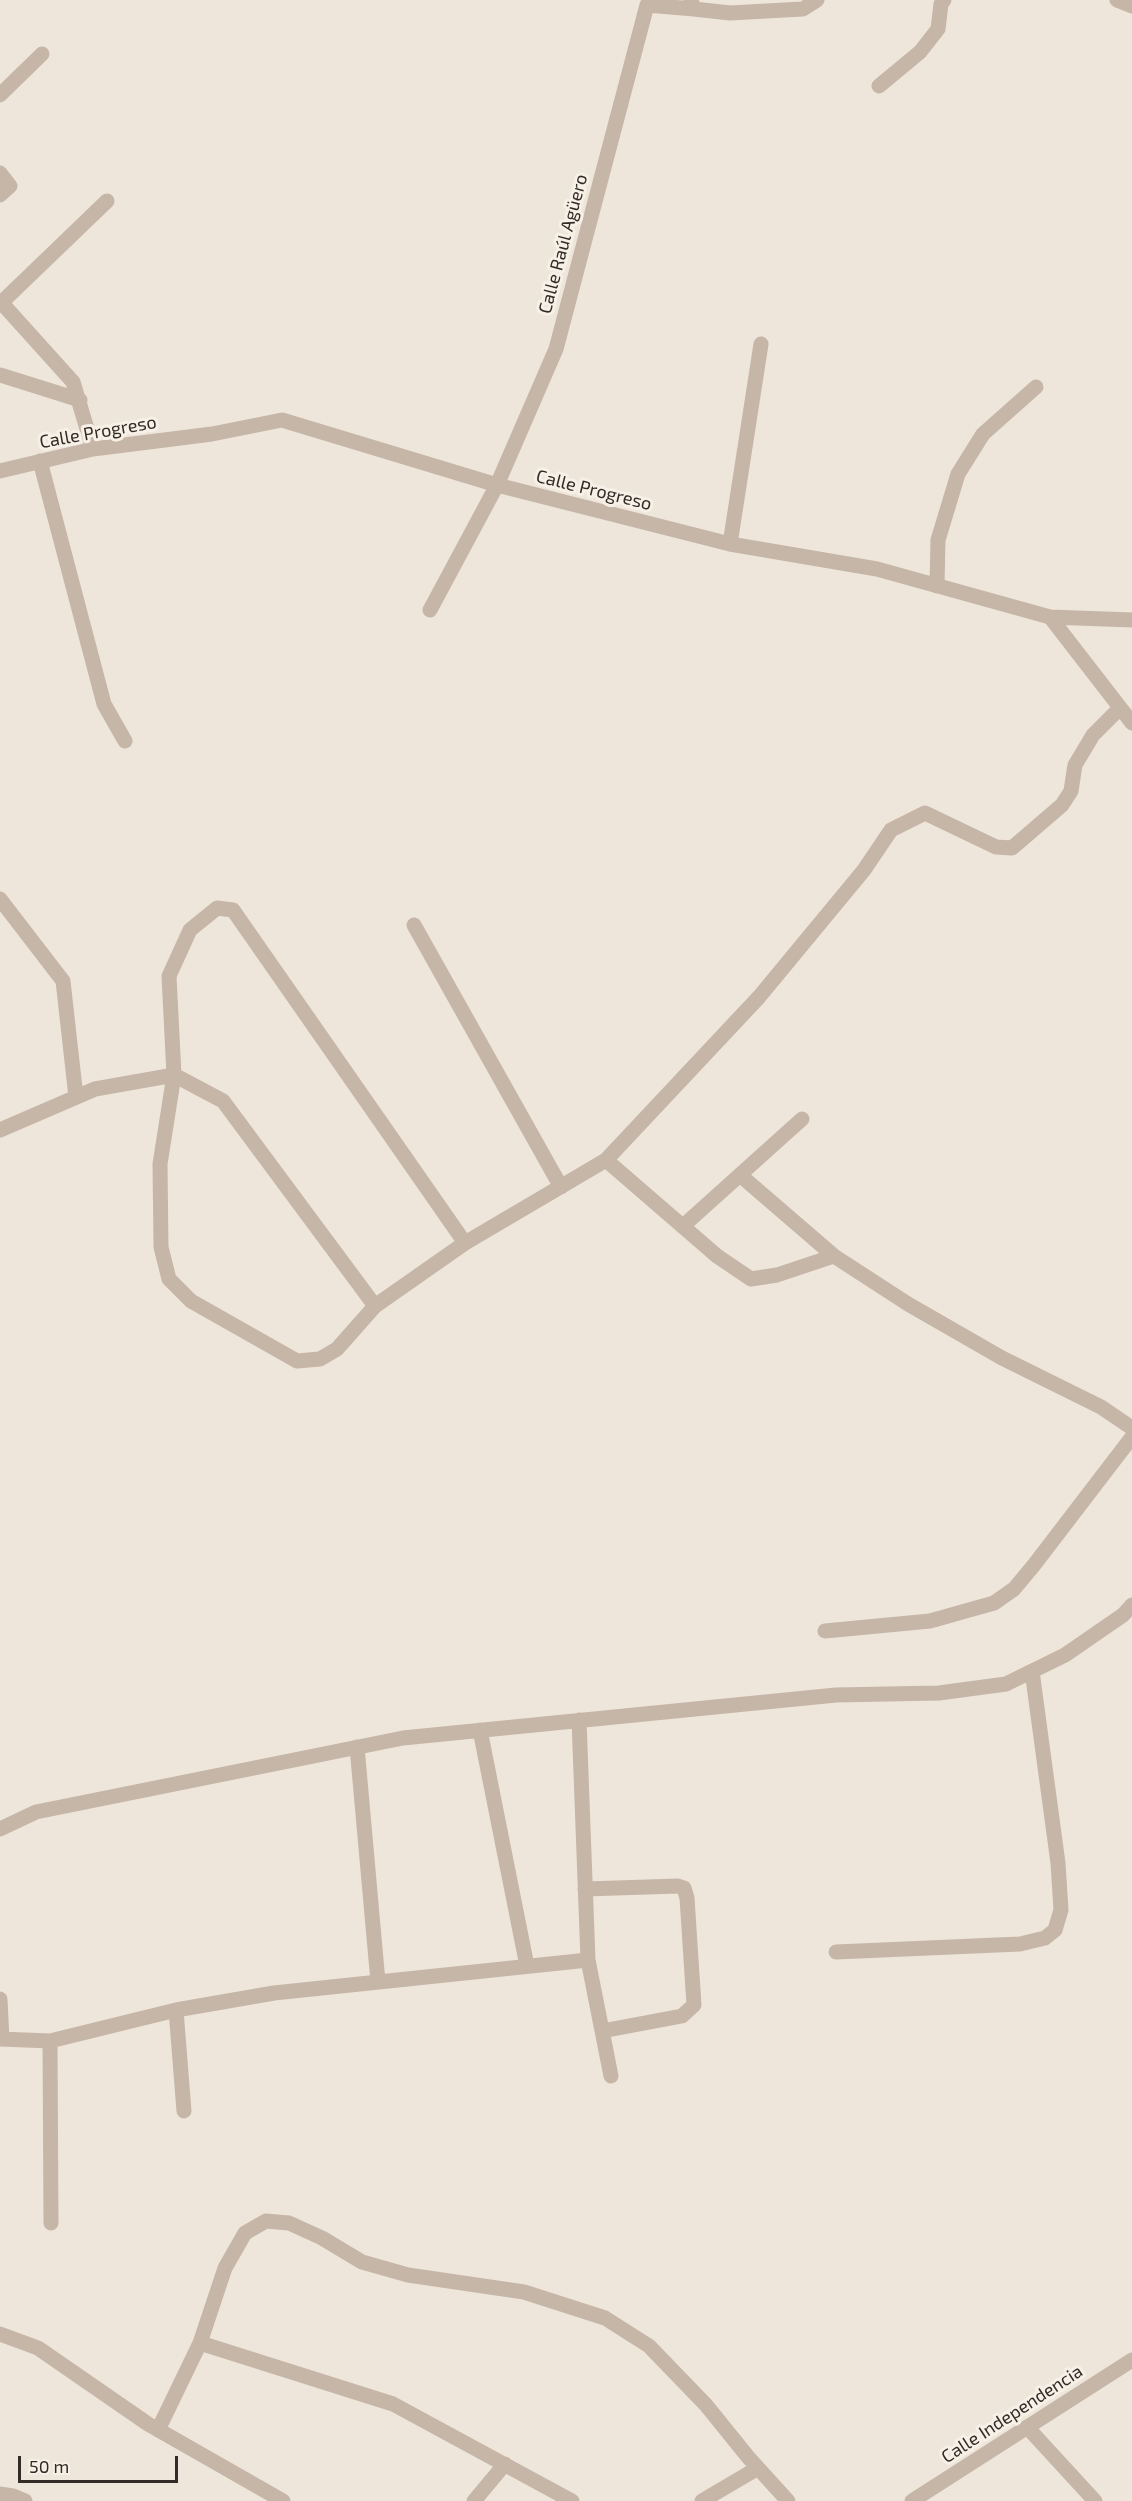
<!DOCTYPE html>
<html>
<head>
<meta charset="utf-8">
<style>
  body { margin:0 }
  #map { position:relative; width:1132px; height:2501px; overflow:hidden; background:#efe6db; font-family:"Exo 2",sans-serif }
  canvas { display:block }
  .scale { position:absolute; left:18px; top:2456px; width:160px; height:27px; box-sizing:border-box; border:3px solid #332b27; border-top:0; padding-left:8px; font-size:18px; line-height:21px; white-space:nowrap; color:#332b27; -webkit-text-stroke:4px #f7f0e6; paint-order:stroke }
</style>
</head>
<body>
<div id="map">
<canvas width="1132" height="2501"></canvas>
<div class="scale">50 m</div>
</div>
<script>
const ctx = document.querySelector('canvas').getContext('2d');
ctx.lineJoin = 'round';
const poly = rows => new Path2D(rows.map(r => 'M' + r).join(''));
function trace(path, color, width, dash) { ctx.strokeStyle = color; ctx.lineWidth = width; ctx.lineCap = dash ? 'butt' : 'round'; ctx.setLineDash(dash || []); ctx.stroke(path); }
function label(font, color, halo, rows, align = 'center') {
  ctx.font = font + ' "Exo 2",sans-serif'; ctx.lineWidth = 6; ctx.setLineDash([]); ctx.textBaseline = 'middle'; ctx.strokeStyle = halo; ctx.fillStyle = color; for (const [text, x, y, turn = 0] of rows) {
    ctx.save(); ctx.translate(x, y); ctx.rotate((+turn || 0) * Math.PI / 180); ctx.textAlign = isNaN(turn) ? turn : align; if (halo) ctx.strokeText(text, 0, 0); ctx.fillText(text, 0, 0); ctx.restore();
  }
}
trace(poly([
  [691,0,694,9,730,13,803,9,817,0],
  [1117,0,1132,6],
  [879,86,920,52,938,29,941,4,944,0],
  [0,95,42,54],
  [0,173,10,186,0,195],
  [0,301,73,382,93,449],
  [2,302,107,201],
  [0,375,80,400],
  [40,461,104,704,125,741],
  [0,471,93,449,212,434,282,420,497,485,730,544,877,569,1050,617,1132,723],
  [730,544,761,344],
  [937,586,938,540,958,474,983,434,1036,387],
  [430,610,497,485,556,349,647,5,694,9],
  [1050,617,1132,620],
  [0,899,63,981,76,1097],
  [414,925,561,1187],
  [0,1130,95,1089,174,1075,223,1101,375,1306],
  [606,1160,717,1256,751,1279,777,1275,834,1256,908,1304,1002,1358,1101,1407,1132,1428],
  [740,1175,834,1256],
  [683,1226,802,1119],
  [465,1243,233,910,217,908,190,930,169,976,174,1075,160,1164,161,1247,169,1279,191,1301,297,1361,320,1359,337,1349,375,1306,465,1243,606,1160,759,997,864,870,891,830,925,813,996,847,1012,848,1062,805,1071,791,1075,765,1093,735,1120,708],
  [825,1631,930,1621,994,1603,1014,1589,1034,1565,1132,1437],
  [579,1720,588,1960,611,2076],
  [480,1730,527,1966],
  [357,1747,378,1982],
  [0,1829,36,1812,403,1738,836,1695,939,1693,1006,1684,1065,1655,1123,1615,1132,1605],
  [585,1889,678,1886,684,1888,687,1898,694,2005,682,2016,602,2031],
  [836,1952,1020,1944,1045,1938,1055,1930,1061,1910,1058,1863,1032,1671],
  [0,1999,2,2039],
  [176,2010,184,2111],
  [0,2039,50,2041,176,2010,274,1993,588,1960],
  [50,2041,51,2223],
  [0,2334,38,2348,148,2424,283,2501],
  [200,2343,393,2404,572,2501],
  [1027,2427,1095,2501],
  [158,2430,200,2343,225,2268,245,2233,266,2221,289,2223,322,2238,362,2262,408,2275,524,2292,605,2318,649,2346,706,2405,748,2457,788,2501],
  [0,2494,13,2496,25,2501],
  [474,2501,505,2464],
  [702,2501,758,2468],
  [912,2501,1132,2360]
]), '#c5b6a8', 15);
label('18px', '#332b27', '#f7f0e6', [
  ["Calle Raúl Agüero",563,244,-75],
  ["Calle Progreso",98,432,-10],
  ["Calle Progreso",594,490,14],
  ["Calle Independencia",1012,2414,-33]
]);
</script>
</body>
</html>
